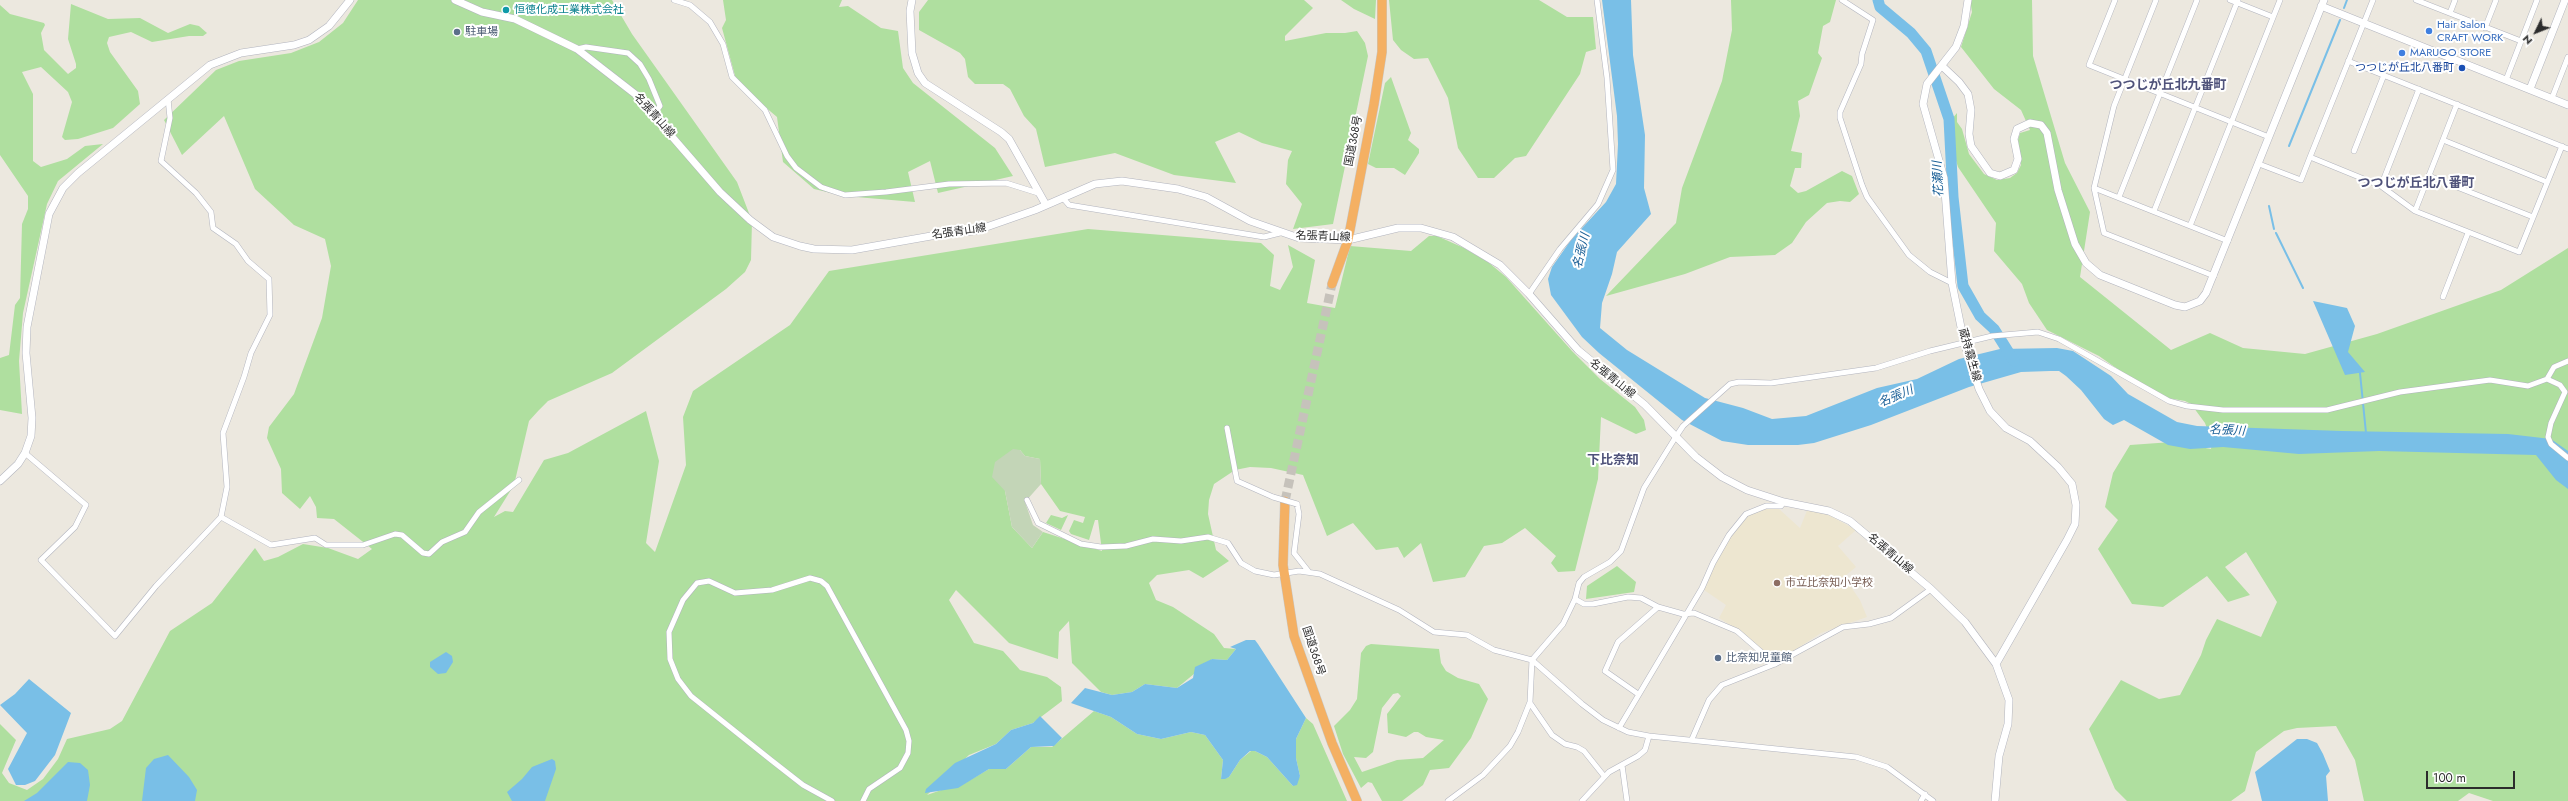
<!DOCTYPE html>
<html>
<head>
<meta charset="utf-8">
<style>
  body { margin:0 }
  #map { position:relative; width:2568px; height:801px; overflow:hidden; background:#ece8df; font-family:Jost,sans-serif }
  canvas { display:block }
  .north { position:absolute; left:2516px; top:12px; width:40px; height:40px; -webkit-text-stroke:3px #fff; paint-order:stroke; rotate:227deg; font-size:11px; font-weight:700; line-height:16px; text-align:center; color:#2c2c2c }
  .north::after { content:''; display:block; margin:auto; width:14px; height:18px; background:#2c2c2c; clip-path:polygon(50% 0,100% 100%,50% 72%,0 100%) }
  .scale { position:absolute; left:2426px; top:771px; width:89px; height:18px; box-sizing:border-box; border:2px solid #2c2c2c; border-top:0; padding-left:5px; font-size:12px; line-height:14px; white-space:nowrap; color:#2c2c2c; -webkit-text-stroke:3px #fff; paint-order:stroke }
</style>
</head>
<body>
<div id="map">
<canvas width="2568" height="801"></canvas>
<div class="north">N</div>
<div class="scale">100 m</div>
</div>
<script>
const ctx = document.querySelector('canvas').getContext('2d');
ctx.lineJoin = 'round';
function fill(path, color) { ctx.fillStyle = color; ctx.fill(path, 'evenodd'); }
const poly = rows => new Path2D(rows.map(r => 'M' + r).join(''));
function trace(path, color, width, dash) { ctx.strokeStyle = color; ctx.lineWidth = width; ctx.lineCap = dash ? 'butt' : 'round'; ctx.setLineDash(dash || []); ctx.stroke(path); }
function label(font, color, halo, rows, align = 'center') {
  ctx.font = font + ' Jost,"Noto Sans JP",sans-serif'; ctx.lineWidth = 4; ctx.setLineDash([]); ctx.textBaseline = 'middle'; ctx.strokeStyle = halo; ctx.fillStyle = color; for (const [text, x, y, turn = 0] of rows) {
    ctx.save(); ctx.translate(x, y); ctx.rotate((+turn || 0) * Math.PI / 180); ctx.textAlign = isNaN(turn) ? turn : align; if (halo) ctx.strokeText(text, 0, 0); ctx.fillText(text, 0, 0); ctx.restore();
  }
}
fill(poly([
  [1768,508,1779,509,1800,528,1808,508,1829,515,1856,530,1838,546,1856,567,1844,577,1860,600,1867,617,1821,633,1784,657,1774,660,1743,633,1719,618,1726,605,1704,590,1709,575,1732,534,1749,514]
]), '#ede6d0');
fill(poly([
  [358,0,612,0,632,34,737,182,752,221,751,260,745,272,726,289,612,373,548,401,539,410,529,421,514,485,494,517,505,511,513,512,544,460,568,453,646,411,659,461,646,543,655,552,686,465,683,417,693,391,790,325,829,271,1088,229,1261,243,1274,255,1270,286,1280,290,1293,267,1288,245,1315,260,1307,303,1335,308,1350,246,1411,251,1429,236,1437,236,1464,248,1488,262,1506,277,1572,351,1600,379,1635,407,1644,420,1646,430,1636,434,1601,417,1598,479,1575,571,1558,572,1551,563,1556,556,1525,528,1502,543,1484,546,1465,577,1433,582,1421,543,1404,558,1398,547,1376,550,1353,523,1327,536,1303,475,1271,468,1250,467,1235,470,1214,484,1209,500,1208,514,1216,550,1229,561,1203,578,1189,570,1157,575,1149,583,1156,600,1173,607,1214,634,1224,648,1236,649,1227,660,1212,659,1177,688,1145,684,1132,692,1112,695,1101,692,1072,663,1069,621,1059,632,1058,659,1009,643,956,590,949,600,974,643,1003,651,1020,670,1047,677,1061,687,1062,701,1033,723,1011,730,996,744,969,755,927,795,947,788,958,787,989,769,1006,769,1031,747,1052,747,1094,711,1111,717,1137,734,1161,739,1191,732,1205,735,1223,760,1221,779,1229,777,1240,760,1251,751,1255,751,1267,757,1293,786,1300,776,1296,758,1296,739,1306,718,1313,724,1347,801,0,801,0,724,16,740,2,773,9,783,27,790,43,779,58,759,67,739,110,729,122,721,170,631,212,603,255,548,264,561,278,557,303,544,328,548,358,559,372,549,334,519,317,518,316,507,310,496,300,509,282,493,281,469,267,438,269,427,294,394,322,318,331,266,325,239,294,225,255,189,224,116,182,155,164,120,216,70,239,61,291,53,319,42,343,23],
  [1020,450,1025,456,1040,459,1041,484,1060,511,1085,517,1083,523,1074,520,1069,531,1071,534,1089,540,1095,520,1098,520,1102,551,1043,532,1032,548,1012,527,1005,491],
  [723,0,842,0,839,7,848,6,881,28,898,31,903,68,913,83,995,148,1013,176,938,193,930,161,908,172,915,202,844,196,814,189,783,162,777,117,737,83,722,28,726,20],
  [928,0,1304,0,1313,8,1285,36,1285,41,1326,33,1345,33,1357,31,1365,43,1368,56,1333,224,1293,229,1302,204,1286,184,1288,160,1292,151,1262,143,1239,132,1215,142,1236,183,1174,175,1115,153,1045,167,1036,129,1024,116,1010,89,1003,84,975,84,968,77,965,59,960,53,919,30,919,12],
  [1341,0,1376,0,1375,19,1354,9],
  [1389,0,1539,0,1567,17,1593,17,1596,49,1586,52,1580,74,1526,156,1515,158,1494,178,1478,178,1458,148,1448,98,1428,58,1414,59,1401,50,1393,40],
  [1731,0,1836,0,1830,22,1823,26,1818,53,1822,58,1809,95,1798,101,1800,116,1791,151,1802,153,1801,168,1795,168,1790,186,1798,193,1806,191,1842,171,1852,176,1859,194,1850,202,1840,201,1827,203,1806,222,1792,243,1775,255,1730,257,1685,274,1606,296,1676,223,1682,188,1722,81,1732,30],
  [1970,0,2032,0,2033,56,2065,163,2090,212,2080,277,2171,350,2210,333,2243,348,2305,354,2377,334,2501,290,2568,248,2568,801,2493,801,2469,793,2458,801,2364,801,2355,760,2336,726,2297,728,2284,731,2273,739,2256,752,2245,791,2231,801,2127,801,2115,789,2089,729,2121,680,2159,699,2180,695,2201,655,2206,640,2217,619,2261,637,2277,602,2246,552,2225,567,2250,595,2228,602,2207,576,2163,607,2132,604,2098,549,2118,520,2105,507,2113,473,2130,445,2172,442,2211,449,2212,442,2205,423,2191,404,2185,401,2156,396,2099,356,2047,330,2029,303,2022,284,1994,251,1996,223,1958,167,1952,148,1951,120,1957,113,1957,122,1962,129,1969,154,1984,174,1997,180,2010,178,2017,173,2021,165,2018,140,2020,133,2030,130,2021,110,1994,89,1961,47,1972,12],
  [71,4,108,19,140,18,168,33,190,24,199,26,207,33,203,36,189,36,152,42,131,32,109,37,107,43,110,52,138,91,140,104,113,128,78,139,65,140,62,137,72,102,68,92,41,67,22,72,33,94,33,161,41,167,67,159,85,146,103,144,58,181,47,204,23,313,19,361,22,414,0,410,0,358,9,355,15,305,20,298,22,224,28,209,28,196,0,155,0,5,10,14,44,23,45,25,41,33,44,50,68,74,76,68,76,64,68,39],
  [1391,77,1411,133,1408,140,1419,149,1419,153,1405,175,1394,168,1376,168,1368,164,1385,83],
  [1051,515,1062,518,1068,515,1061,530,1046,523],
  [1617,566,1636,582,1634,592,1586,599,1587,586],
  [1371,644,1439,649,1441,663,1446,671,1458,678,1479,684,1488,699,1471,738,1449,768,1430,770,1423,785,1402,801,1382,801,1372,783,1368,782,1361,788,1343,754,1334,726,1350,710,1357,699,1361,653,1366,646],
  [1398,693,1401,696,1387,714,1388,733,1406,737,1414,732,1418,732,1426,737,1444,740,1423,758,1397,760,1362,772,1354,757,1366,758,1373,752,1382,708,1393,694]
]), '#afdf9f');
fill(poly([
  [1013,449,1020,450,1025,456,1040,459,1041,484,1025,502,1033,525,1043,532,1032,548,1012,527,1005,491,992,477,995,462]
]), '#c3d5b7');
fill(poly([
  [1602,0,1631,0,1633,55,1645,135,1644,188,1651,214,1617,252,1612,274,1602,303,1600,328,1627,350,1705,398,1743,408,1772,419,1806,416,1877,388,1917,379,1959,359,2000,349,2057,348,2073,351,2111,376,2128,394,2177,422,2197,426,2342,431,2508,434,2551,439,2568,451,2568,489,2556,480,2536,455,2379,451,2299,454,2223,447,2190,449,2168,445,2124,420,2113,425,2104,419,2081,390,2066,376,2059,371,2050,371,2021,372,1969,387,1871,425,1814,443,1798,445,1748,445,1722,441,1682,420,1599,353,1582,337,1551,295,1548,279,1552,267,1571,240,1606,202,1616,184,1618,144,1617,116],
  [2313,301,2347,308,2355,326,2348,352,2365,372,2345,375],
  [1246,640,1255,640,1258,644,1306,718,1296,739,1296,758,1300,776,1297,785,1293,786,1267,757,1255,751,1250,751,1240,760,1229,777,1225,779,1221,779,1223,760,1205,735,1191,732,1161,739,1137,734,1111,717,1071,703,1085,688,1112,695,1132,692,1145,684,1177,688,1193,678,1195,667,1212,659,1227,660,1236,649,1230,647],
  [446,652,452,656,453,662,446,673,438,674,430,667,430,662],
  [29,679,71,713,55,755,35,781,25,785,16,785,8,769,27,733,0,705,15,694],
  [1040,716,1062,738,1054,746,1031,747,1006,769,989,769,958,788,925,793,926,789,955,763,996,744,1011,730,1033,723],
  [2297,739,2307,739,2317,743,2323,754,2330,771,2326,776,2328,801,2262,801,2255,772],
  [168,755,189,777,197,790,195,801,142,801,146,768,154,759],
  [552,759,555,761,556,769,545,801,512,801,507,792,522,779,532,767],
  [68,762,80,763,88,770,90,785,87,801,24,801,37,793]
]), '#79bfe7');
trace(poly([
  [2344,8,2347,0],
  [2289,146,2340,20],
  [2269,206,2274,229],
  [2276,233,2303,288],
  [2360,373,2366,433]
]), '#79bfe7', 2);
trace(poly([
  [1878,0,1880,7,1911,33,1926,51,1949,119,1953,197,1963,286,1980,316,1994,329,2014,361]
]), '#79bfe7', 11);
trace(poly([
  [1285,501,1332,284]
]), '#c6c2bb', 9, [9, 4.5]);
const street = poly([
  [674,0,690,5,710,22,723,44,732,77,765,110,787,156,796,168,821,187,845,195,886,192,949,184,1006,183,1038,193],
  [1842,0,1873,20,1862,54,1861,64,1840,112,1840,118,1862,185,1867,197,1909,255,1930,272,1952,283],
  [2115,0,2089,65,2269,137],
  [2230,0,2273,17],
  [2373,0,2310,157,2381,186,2415,211,2519,252,2562,146],
  [2416,0,2521,41],
  [2450,13,2455,0],
  [2485,28,2496,0],
  [577,49,586,47,628,53,640,64,649,79,660,106,654,114],
  [2348,61,2568,149],
  [2506,80,2537,0],
  [2552,98,2568,57],
  [2443,140,2547,182],
  [2354,151,2384,75],
  [2259,164,2301,180,2310,157],
  [2429,176,2533,217],
  [2381,186,2419,89],
  [2094,188,2114,106,2156,0],
  [2119,197,2197,0],
  [1063,198,1069,205,1264,237,1280,233],
  [2154,211,2238,0],
  [2415,211,2457,104],
  [2190,226,2280,0],
  [2214,276,2104,233,2094,188,2228,241],
  [1529,294,1560,249,1598,204,1613,170,1607,78,1597,0],
  [2443,297,2468,233],
  [2547,379,2554,367,2568,361],
  [1227,428,1237,481,1273,497],
  [25,453,86,505,75,527,41,560,115,636,156,586,221,517,227,487,223,433,244,377,251,353,270,315,269,279,248,261,236,244,213,228,211,212,196,193,161,161,170,118,168,99],
  [1027,500,1038,523,1081,544,1101,547,1126,546,1153,539,1181,541,1208,537,1228,543,1241,563,1255,571,1274,575,1299,571,1320,574,1399,610,1434,632,1467,635,1494,650,1532,660,1582,704,1603,720,1628,732,1649,736,1856,757,1887,767,1933,801],
  [1297,504,1299,514,1294,553,1309,572],
  [221,517,271,545,315,538,326,545,363,545,395,534,402,535,423,553,429,554,442,542,465,532,479,512,519,480],
  [1575,599,1584,604,1593,604,1628,597,1641,598,1658,607,1683,614,1694,613,1737,631,1775,664],
  [1638,694,1605,671,1618,642,1658,607],
  [1530,703,1552,735,1565,744,1577,747,1584,751,1604,776],
  [1619,728,1702,588,1713,563,1729,535,1746,514,1766,506,1781,506,1784,502],
  [1692,739,1709,700,1722,685,1775,664,1843,627,1869,624,1891,618,1931,589],
  [1622,765,1627,801],
  [832,801,803,785,771,760,691,696,678,679,670,659,669,632,683,600,697,583,709,581,735,593,772,590,810,578,821,581,827,586,906,730,909,741,908,753,900,768,869,789,863,801],
  [1448,801,1483,775,1510,746,1518,732,1530,702,1532,660,1563,624,1575,599,1579,583,1584,577,1610,562,1621,551,1644,488,1675,438,1683,426,1730,384,1739,382,1771,383,1876,368,1930,351,1992,336,2038,332,2059,339,2169,401,2187,406,2223,410,2327,410,2400,392,2490,380,2528,386,2547,379,2560,385,2565,392,2551,423,2548,437,2551,444,2568,458],
  [1582,801,1609,772,1638,756,1645,750,1649,736],
  [1921,801,1925,794]
]);
const secondary = poly([
  [455,0,482,12,515,19,577,49,635,94,720,192,750,220,773,237,800,246,814,249,852,250,948,233,975,231,1035,210,1095,184,1122,181,1178,189,1206,197,1250,221,1299,238,1348,240,1398,228,1421,228,1453,237,1500,265,1529,294,1578,350,1645,405,1696,457,1722,477,1747,490,1784,502,1829,511,1850,521,1931,589,1965,622,1996,664,2009,700,2008,724,1999,756,1995,801],
  [912,0,910,11,912,53,918,73,925,83,1001,132,1009,139,1046,205],
  [1968,0,1964,26,1956,47,1927,84,1923,104,1944,178,1952,283,1964,342,1979,389,1990,411,2006,428,2030,441,2058,467,2072,484,2076,505,2075,524,2067,540,1996,664],
  [2321,6,2568,105],
  [1942,66,1959,82,1968,94,1971,110,1969,134,1971,146,1990,173,2000,176,2014,170,2018,159,2014,139,2017,129,2030,123,2041,125,2047,133,2058,190,2075,244,2086,263,2100,275,2175,305,2185,307,2200,301,2206,293,2324,0],
  [2530,89,2565,0],
  [0,481,18,464,25,453,31,436,32,418,26,353,27,327,49,214,63,188,78,173,210,65,241,53,294,45,309,40,329,26,350,0]
]);
const highway = poly([
  [1332,284,1348,240,1374,104,1382,52,1382,0],
  [1285,501,1283,565,1294,636,1332,743,1357,801]
]);
trace(street, '#b2b4be', 6);
trace(secondary, '#b2b4be', 8);
trace(highway, '#c8c8c8', 10);
trace(street, '#fff', 5);
trace(secondary, '#fff', 7);
trace(highway, '#f4b063', 9);
const streetBridge = poly([
  [1273,497,1297,504]
]);
trace(streetBridge, '#b2b4be', 6, []);
trace(streetBridge, '#fff', 5);
for (const [x, y, r, color] of [
  [506,10,4,"#0f9aa8"],
  [2429,31,4,"#3f7fe0"],
  [457,32,4,"#5c6f8a"],
  [2402,53,4,"#3f7fe0"],
  [2462,68,4,"#1a4fb4"],
  [1777,583,4,"#8d6e63"],
  [1718,658,4,"#5c6f8a"]
]) { const dot = new Path2D(); dot.arc(x, y, r, 0, 2 * Math.PI); ctx.fillStyle = color; ctx.fill(dot); trace(dot, '#fff', 1.5); }
label('11px', '#0d838f', '#fff', [
  ["恒徳化成工業株式会社",514,10]
], 'left');
label('11px', '#366cbe', '#fff', [
  ["Hair Salon",2437,25],
  ["CRAFT WORK",2437,38],
  ["MARUGO STORE",2410,53]
], 'left');
label('11px', '#4e5e75', '#fff', [
  ["駐車場",465,32],
  ["比奈知児童館",1726,658]
], 'left');
label('11px', '#164399', '#fff', [
  ["つつじが丘北八番町",2454,68]
], 'right');
label('11px', '#2c2c2c', '#fff', [
  ["名張青山線",654,116,48],
  ["国道368号",1354,141,-79],
  ["名張青山線",959,232,-8],
  ["名張青山線",1323,237,2],
  ["蔵持霧生線",1969,355,74],
  ["名張青山線",1612,379,39],
  ["名張青山線",1890,554,40],
  ["国道368号",1313,651,72]
]);
label('11px', '#785e54', '#fff', [
  ["市立比奈知小学校",1785,583]
], 'left');
label('italic 12px', '#175d95', '#fff', [
  ["花瀬川",1939,179,-93],
  ["名張川",1582,251,-76],
  ["名張川",1896,397,-23],
  ["名張川",2227,431,3]
]);
label('bold 13px', '#4f527a', '#fff', [
  ["つつじが丘北九番町",2168,86],
  ["つつじが丘北八番町",2416,184],
  ["下比奈知",1613,461]
]);
</script>
</body>
</html>
